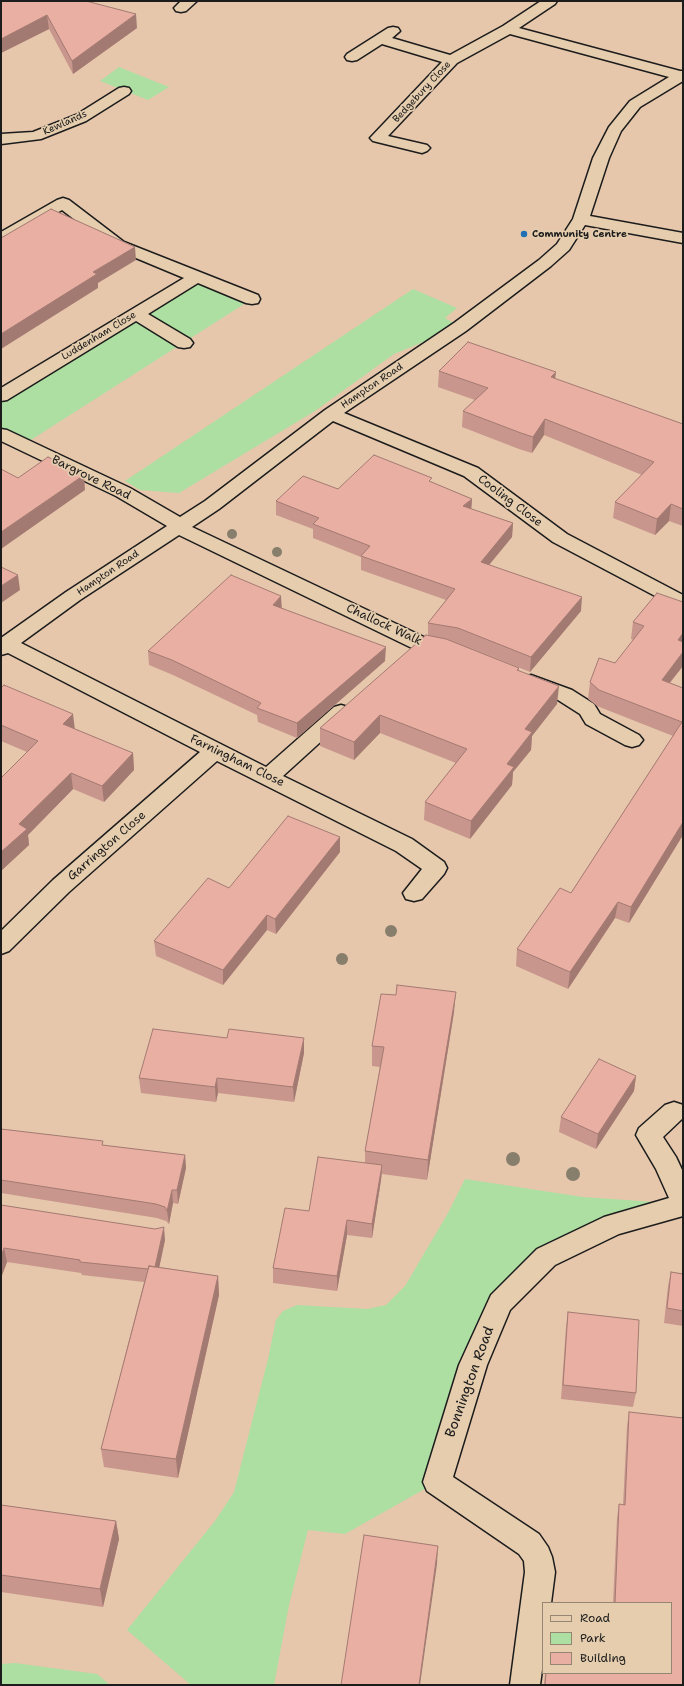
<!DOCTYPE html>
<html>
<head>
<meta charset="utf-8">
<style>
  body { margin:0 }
  #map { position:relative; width:684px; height:1686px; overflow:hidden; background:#e6c7ac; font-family:"Shantell Sans",sans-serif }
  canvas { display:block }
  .frame { position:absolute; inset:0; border:2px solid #1c1c1c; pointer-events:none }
  .legend { position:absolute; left:542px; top:1602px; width:130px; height:72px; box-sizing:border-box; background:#e5cdae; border:1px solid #958674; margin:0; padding:5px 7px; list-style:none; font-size:12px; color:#1c1c1c }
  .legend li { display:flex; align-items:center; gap:8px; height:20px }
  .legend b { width:20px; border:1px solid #958674 }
</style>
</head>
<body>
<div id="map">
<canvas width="684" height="1686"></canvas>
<div class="frame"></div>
<ul class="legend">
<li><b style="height:5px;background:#e5cdae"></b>Road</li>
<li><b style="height:11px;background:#acdfa1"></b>Park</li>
<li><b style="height:11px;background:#e9afa3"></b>Building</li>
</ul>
</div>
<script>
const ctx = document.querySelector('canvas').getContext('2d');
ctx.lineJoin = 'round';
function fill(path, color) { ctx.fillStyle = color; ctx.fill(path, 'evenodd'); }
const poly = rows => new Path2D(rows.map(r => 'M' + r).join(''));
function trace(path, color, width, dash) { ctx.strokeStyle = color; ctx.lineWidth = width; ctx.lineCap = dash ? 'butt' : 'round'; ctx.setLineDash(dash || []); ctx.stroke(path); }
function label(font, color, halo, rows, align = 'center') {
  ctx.font = font + ' "Shantell Sans",sans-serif'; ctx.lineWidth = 3.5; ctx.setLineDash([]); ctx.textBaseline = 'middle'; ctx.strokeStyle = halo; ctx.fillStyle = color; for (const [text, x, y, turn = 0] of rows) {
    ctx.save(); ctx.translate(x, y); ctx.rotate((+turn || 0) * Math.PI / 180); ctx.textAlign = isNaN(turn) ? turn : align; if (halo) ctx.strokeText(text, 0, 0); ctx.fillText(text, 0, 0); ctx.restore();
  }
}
fill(poly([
  [119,67,169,87,148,100,100,81],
  [197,277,252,299,23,445,1,434,1,396],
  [413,289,457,308,445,318,460,327,394,354,315,411,179,493,140,490,125,481],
  [465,1179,583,1197,683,1204,613,1225,500,1303,437,1482,345,1534,308,1530,289,1605,274,1685,191,1685,127,1630,215,1521,234,1492,268,1359,276,1320,283,1311,297,1305,367,1309,386,1305,405,1286,448,1213],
  [15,1663,97,1674,110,1685,1,1685,1,1664]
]), '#acdfa1');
const minor = poly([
  [181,1,197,1,186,11,181,12,176,11,174,8,181,1],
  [541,1,557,1,555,4,519,28,680,71,683,71,683,81,640,107,621,131,609,158,590,216,683,233,683,243,585,225,569,250,551,266,466,331,344,413,478,468,567,534,683,595,683,609,676,607,553,542,464,476,333,421,219,509,192,527,426,638,454,644,457,649,454,654,447,656,414,649,179,535,80,600,21,643,266,767,334,707,341,705,348,707,351,712,348,717,283,776,412,839,444,862,447,868,444,874,422,899,414,901,406,899,403,893,422,869,396,851,217,761,69,892,9,951,1,954,1,931,53,880,200,752,8,653,1,655,1,638,66,592,167,526,116,496,1,441,1,429,7,430,130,488,180,517,205,501,325,410,454,323,539,260,557,244,573,219,593,158,609,127,630,101,669,77,510,34,457,63,388,136,427,145,430,148,427,151,422,153,373,141,370,138,442,62,382,44,357,60,352,61,347,60,345,57,347,54,388,28,393,27,398,28,400,31,392,38,450,55,503,26,541,1],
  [124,87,129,88,131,91,129,94,86,121,41,139,1,144,1,134,33,132,76,115,119,88,124,87],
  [63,198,69,200,124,242,258,295,260,299,258,303,252,304,246,303,198,283,148,314,190,339,193,343,190,347,184,348,178,347,136,321,7,400,1,401,1,388,184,278,112,248,62,210,7,242,1,244,1,232,57,200,63,198],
  [531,675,572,690,594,704,600,714,639,735,643,740,639,745,632,747,625,745,586,724,580,714,558,700,524,687,521,682,524,677,531,675],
  [674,1102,683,1105,683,1118,663,1137,676,1157,683,1172,683,1216,619,1234,555,1265,510,1310,487,1365,453,1477,539,1534,548,1547,552,1557,555,1572,551,1603,543,1603,543,1662,540,1685,510,1685,525,1572,524,1561,519,1554,427,1491,423,1482,459,1365,491,1295,537,1249,604,1217,669,1198,656,1169,636,1135,639,1128,665,1105,674,1102]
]);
trace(minor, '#1c1c1c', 3);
fill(minor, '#e5cdae');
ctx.fillStyle = '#877e6c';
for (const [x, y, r] of [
  [232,534,5],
  [277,552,5],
  [391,931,6],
  [342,959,6],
  [513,1159,7],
  [573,1174,7]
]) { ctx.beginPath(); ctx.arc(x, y, r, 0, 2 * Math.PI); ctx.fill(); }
fill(poly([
  [1,1,137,28,73,74,49,29,1,53],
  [439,371,555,379,683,424,683,526,669,521,655,535,613,518,615,502,642,475,544,435,532,453,519,449,462,427,463,411,475,400,438,387],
  [432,482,472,499,471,509,513,523,512,537,489,565,581,611,530,672,456,642,519,668,519,671,557,704,532,736,531,750,513,772,512,785,470,839,424,820,425,802,456,763,380,733,354,760,320,746,320,728,428,635,428,623,446,600,361,570,361,557,313,538,313,529,276,515,276,501,338,489],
  [683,602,683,666,670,683,683,688,683,835,629,923,615,918,568,989,516,966,517,949,571,893,673,736,597,706,588,699,590,682,615,663,634,640,631,639,633,622],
  [282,608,385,661,297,738,258,722,257,715,173,675,149,665,148,651],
  [1,688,75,729,133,753,134,770,104,802,73,789,28,835,29,845,1,871,1,778,27,752,1,741],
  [340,837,340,852,276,934,267,930,223,985,156,956,154,941,229,888],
  [454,1012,427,1180,382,1174,381,1180,372,1238,347,1235,337,1291,273,1283,273,1268,365,1163,365,1151,380,1067,372,1066,372,1046],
  [227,1038,304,1053,294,1102,218,1093,216,1102,141,1093,139,1078],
  [636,1076,634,1091,596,1149,559,1132,561,1117],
  [1,1129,103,1145,185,1155,186,1168,178,1204,173,1203,169,1224,166,1221,157,1218,1,1193],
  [1,1205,165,1240,159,1267,218,1276,219,1295,178,1478,104,1467,101,1449,144,1282,82,1275,81,1273,7,1262,1,1278],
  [671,1272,683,1274,683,1326,664,1323,668,1286],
  [568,1312,636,1393,633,1407,561,1399,566,1327],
  [629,1412,683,1418,683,1685,544,1685,545,1673,671,1673,671,1603,613,1603,617,1518,619,1504,623,1505,627,1426],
  [1,1505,116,1521,119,1539,103,1607,1,1592]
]), '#c8968c');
fill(poly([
  [136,14,137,28,73,74,72,61],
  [47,15,49,29,1,53,1,39],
  [135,247,136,260,98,283,98,288,1,349,1,334,93,272],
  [556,372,554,388,551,377],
  [545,419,544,435,532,453,533,437],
  [84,475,85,490,1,549,1,532],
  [472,499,471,513,463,506],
  [671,504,669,521,655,535,657,519],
  [513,523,512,537,480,576,481,562],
  [18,575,20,590,1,603,1,586],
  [281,596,282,611,273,605],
  [582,597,581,611,530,672,531,657],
  [683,633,683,646,678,640],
  [386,647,385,661,297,738,297,723],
  [683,652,683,666,659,696,662,680],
  [559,686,557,704,532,736,531,750,513,772,512,785,470,839,471,821,507,764,525,729],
  [73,714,75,730,63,724],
  [380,715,380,733,354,760,354,742],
  [133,753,134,770,104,802,102,786],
  [71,773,73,789,28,835,29,845,1,871,1,852,19,824],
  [683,822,683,835,629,923,631,907],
  [340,837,340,852,276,934,275,919],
  [618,902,615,918,568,989,570,972],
  [267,915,267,930,223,985,223,970],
  [456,992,454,1012,427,1180,428,1160],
  [304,1038,304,1053,294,1102,293,1087],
  [636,1076,634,1091,596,1149,598,1134],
  [217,1078,218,1093,216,1102,215,1087],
  [185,1155,186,1168,178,1204,177,1190],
  [382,1165,381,1180,372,1238,372,1224],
  [172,1190,173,1203,169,1224,167,1211],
  [347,1220,347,1235,337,1291,337,1276],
  [164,1227,165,1240,156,1283,154,1270],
  [4,1248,7,1262,1,1278,1,1257],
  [218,1276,219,1295,178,1478,176,1459],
  [116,1521,119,1539,103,1607,100,1589],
  [438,1546,437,1564,420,1685,419,1685]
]), '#a37a72');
const building = poly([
  [1,1,86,1,136,14,72,61,47,15,1,39,1,1],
  [51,209,135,247,93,272,97,274,1,334,1,238,51,209],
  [468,342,556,372,551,377,683,424,683,509,671,504,657,519,615,502,654,462,545,419,533,437,521,433,463,411,488,388,439,371,468,342],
  [374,455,432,478,429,481,472,499,463,506,513,523,481,562,582,597,531,657,458,628,428,623,455,589,361,556,370,546,313,524,319,518,276,501,303,476,338,489,374,455],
  [48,457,84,475,1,532,1,469,18,478,48,457],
  [1,567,18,575,1,586,1,567],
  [231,575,281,596,273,605,386,647,297,723,257,708,261,703,172,660,148,651,231,575],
  [657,593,683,602,683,633,678,640,683,642,683,652,662,680,683,688,683,822,631,907,618,902,570,972,517,949,560,888,571,893,682,722,599,690,590,682,599,658,615,663,644,626,633,622,657,593],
  [426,635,446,639,519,668,517,670,559,686,525,729,532,732,507,764,514,767,471,821,425,802,467,749,380,715,354,742,320,728,426,635],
  [4,685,73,714,63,724,133,753,102,786,71,773,19,824,27,829,1,852,1,778,38,741,1,725,1,688,4,685],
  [288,816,340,837,275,919,267,915,223,970,154,941,208,878,229,888,288,816],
  [397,985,456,992,428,1160,365,1151,384,1047,372,1046,381,994,396,995,397,985],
  [153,1029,227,1038,229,1029,304,1038,293,1087,217,1078,215,1087,139,1078,153,1029],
  [599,1059,636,1076,598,1134,561,1117,599,1059],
  [1,1129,103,1141,102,1145,185,1155,177,1190,172,1190,167,1211,165,1207,156,1204,1,1180,1,1129],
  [318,1157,382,1165,372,1224,347,1220,337,1276,273,1268,285,1208,309,1211,318,1157],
  [1,1205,155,1229,164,1227,155,1267,149,1266,148,1269,80,1262,80,1260,4,1248,1,1257,1,1205],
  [149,1266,218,1276,176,1459,101,1449,149,1266],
  [671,1272,683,1274,683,1311,667,1308,671,1272],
  [568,1312,639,1320,636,1393,563,1385,568,1312],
  [629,1412,683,1418,683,1685,545,1685,546,1673,671,1673,671,1603,615,1603,619,1504,625,1505,629,1412],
  [1,1505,116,1521,100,1589,1,1575,1,1505],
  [364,1535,438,1546,419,1685,341,1685,364,1535]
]);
fill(building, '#e9afa3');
trace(building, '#a37a72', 1);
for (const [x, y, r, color] of [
  [524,234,4,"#1f6fb2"]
]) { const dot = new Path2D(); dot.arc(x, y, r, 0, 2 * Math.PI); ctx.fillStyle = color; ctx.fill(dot); trace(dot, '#e5cdae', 1.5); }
label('10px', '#1c1c1c', '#e5cdae', [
  ["Bedgebury Close",422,92,-47],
  ["Kewlands",65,123,-24],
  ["Luddenham Close",99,336,-31],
  ["Hampton Road",372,386,-34],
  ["Hampton Road",108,573,-34]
]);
label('bold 10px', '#1c1c1c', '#e5cdae', [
  ["Community Centre",532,234]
], 'left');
label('12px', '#1c1c1c', '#e5cdae', [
  ["Bargrove Road",91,478,26],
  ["Cooling Close",510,501,37],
  ["Challock Walk",384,625,25],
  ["Farningham Close",237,761,26],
  ["Garrington Close",107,846,-41]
]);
label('14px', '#1c1c1c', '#e5cdae', [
  ["Bonnington Road",470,1382,-70]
]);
</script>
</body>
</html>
